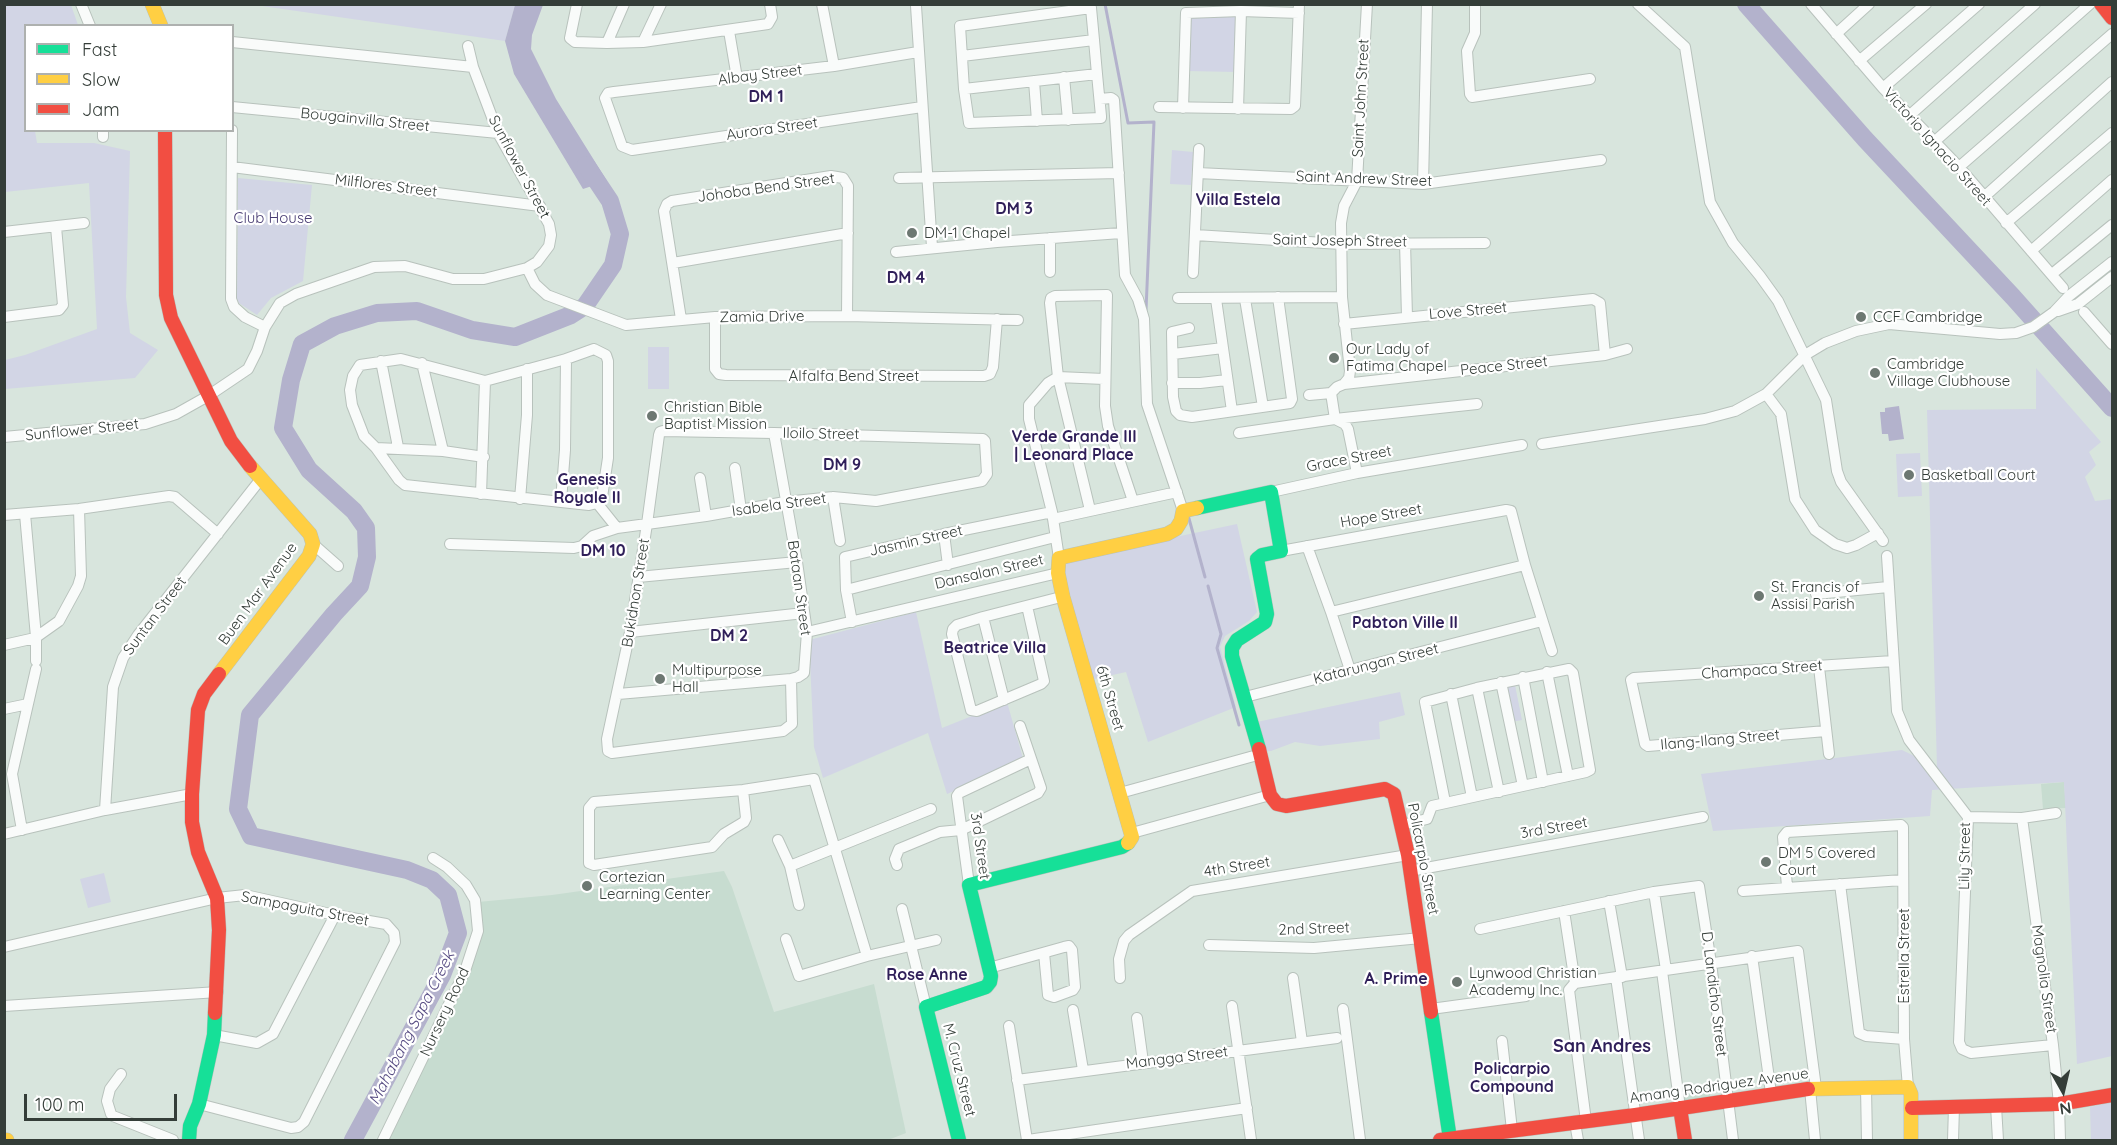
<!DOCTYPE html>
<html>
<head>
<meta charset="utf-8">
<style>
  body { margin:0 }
  #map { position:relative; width:2117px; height:1145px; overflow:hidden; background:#d8e5dd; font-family:Quicksand,sans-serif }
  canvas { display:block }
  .frame { position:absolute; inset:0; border:6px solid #343d38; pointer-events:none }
  .legend { position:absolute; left:24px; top:24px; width:210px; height:108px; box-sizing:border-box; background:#fff; border:2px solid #aeb1af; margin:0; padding:8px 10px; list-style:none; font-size:18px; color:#343d38 }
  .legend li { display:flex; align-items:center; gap:12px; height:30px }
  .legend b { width:30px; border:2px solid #aeb1af }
  .north { position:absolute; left:2033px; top:1061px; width:60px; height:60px; -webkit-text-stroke:4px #fff; paint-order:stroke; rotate:172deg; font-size:16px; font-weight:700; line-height:24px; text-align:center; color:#343d38 }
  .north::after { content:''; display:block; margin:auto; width:21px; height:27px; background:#343d38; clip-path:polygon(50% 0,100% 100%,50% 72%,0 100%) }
  .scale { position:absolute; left:24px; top:1094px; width:153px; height:27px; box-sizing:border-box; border:3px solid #343d38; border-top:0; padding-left:8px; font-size:18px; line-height:21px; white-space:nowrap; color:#343d38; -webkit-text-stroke:4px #fff; paint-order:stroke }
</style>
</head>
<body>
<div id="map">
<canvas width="2117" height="1145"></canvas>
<div class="frame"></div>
<ul class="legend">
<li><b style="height:8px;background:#16e098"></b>Fast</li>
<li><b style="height:8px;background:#ffcf43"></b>Slow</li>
<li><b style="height:8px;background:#f24e42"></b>Jam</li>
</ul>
<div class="north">N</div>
<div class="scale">100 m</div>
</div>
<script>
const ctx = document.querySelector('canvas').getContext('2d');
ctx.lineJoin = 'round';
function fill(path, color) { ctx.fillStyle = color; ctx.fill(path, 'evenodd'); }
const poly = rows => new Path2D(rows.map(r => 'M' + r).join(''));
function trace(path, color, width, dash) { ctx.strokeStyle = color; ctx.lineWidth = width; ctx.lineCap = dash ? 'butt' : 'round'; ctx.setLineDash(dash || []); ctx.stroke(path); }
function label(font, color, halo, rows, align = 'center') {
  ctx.font = font + ' Quicksand,sans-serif'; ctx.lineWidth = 4.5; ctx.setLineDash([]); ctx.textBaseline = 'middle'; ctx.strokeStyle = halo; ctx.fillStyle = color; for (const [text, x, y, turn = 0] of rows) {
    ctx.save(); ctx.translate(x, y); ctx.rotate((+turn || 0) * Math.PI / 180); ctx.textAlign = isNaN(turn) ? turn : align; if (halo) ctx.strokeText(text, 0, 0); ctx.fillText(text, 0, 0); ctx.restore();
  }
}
fill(poly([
  [2064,782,2066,808,2043,809,2041,784],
  [724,871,732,887,774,1012,874,984,906,1133,888,1140,385,1140,471,963,478,902,552,895],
  [1709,1087,1711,1102,1682,1107,1680,1091]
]), '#c7dcd0');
fill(poly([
  [5,4,71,5,78,25,26,26,26,130,35,131,37,143,94,143,130,151,126,297,130,333,158,350,135,378,5,389,5,360,25,355,97,329,89,183,5,192],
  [255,5,515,5,505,41],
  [1189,15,1237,16,1236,72,1187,71],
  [1172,150,1193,152,1191,185,1170,184],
  [238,178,312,185,303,281,271,298,257,315,239,303,237,299],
  [648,347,669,347,669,389,648,389],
  [2036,368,2101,442,2089,452,2096,465,2085,477,2095,501,2112,499,2112,1056,2077,1064,2064,782,1932,790,1930,816,1713,831,1701,774,1902,750,1937,767,1927,410,2036,409],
  [1920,453,1922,496,1898,497,1896,454],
  [1237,524,1257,612,1249,621,1225,636,1220,647,1236,707,1148,742,1126,672,1090,680,1063,564,1067,560],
  [916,612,942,728,1007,702,1024,762,947,794,928,733,823,778,814,747,809,640],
  [1515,685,1522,720,1506,723,1500,688],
  [1400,692,1405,715,1379,722,1380,739,1320,746,1295,742,1271,751,1259,752,1252,723],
  [104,873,111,902,88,908,80,879],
  [2112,1102,2112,1140,2091,1140,2090,1107]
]), '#d2d5e5');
fill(poly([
  [515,5,543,5,532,35,531,49,556,99,607,181,583,189,514,74,505,41],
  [1899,406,1904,439,1889,441,1888,434,1882,434,1880,412,1885,412,1885,408]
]), '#b3b2cc');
trace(poly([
  [1105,4,1128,123,1154,122,1146,310],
  [1188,515,1205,577],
  [1208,586,1221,634,1217,648,1239,725]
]), '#b3b2cc', 3);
trace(poly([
  [1746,4,1865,139,2013,297,2112,408],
  [353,1140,442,975,458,933,448,895,432,880,407,870,251,836,238,809,250,715,334,614,360,586,367,557,366,528,354,511,309,470,283,428,291,380,302,344,335,326,377,313,417,311,472,330,515,337,571,315,585,306,613,265,620,234,610,201,586,165]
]), '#b3b2cc', 18);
const street = poly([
  [81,4,90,26],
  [577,4,570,38,575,42,607,43,643,42,768,24,772,17,770,4],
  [822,4,834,66],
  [1090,4,1091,8,1094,40,1097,74,1101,116,1101,118,969,123,964,89,960,26,1091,8],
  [1475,4,1475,33,1467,51,1470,94,1472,97,1590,79],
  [1638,4,1685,47,1710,202,1733,243,1760,276,1778,301,1826,400,1837,471,1841,482,1883,541],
  [1811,4,1883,88,1959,167,2063,288],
  [916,6,932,247],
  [729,31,737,78],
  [1836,34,1869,4],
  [232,42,473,67],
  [643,42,661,4],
  [607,43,624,4],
  [918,52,834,66,614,92,608,93,605,98,622,146,632,150,922,107],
  [962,56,1094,40],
  [1859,61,1926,4],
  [1064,77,1068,120],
  [1034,81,1037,121],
  [1883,88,1979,4],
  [964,89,1097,74],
  [1100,99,1111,98,1114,100,1125,275,1138,299,1144,319,1147,404,1183,511],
  [232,107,498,133],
  [1159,107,1291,109,1295,106,1299,4],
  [1183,108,1186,13,1241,11,1299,13],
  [1238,109,1241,11],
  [1910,115,2035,4],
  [103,130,103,137],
  [232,130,231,299,234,307,245,317,265,327],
  [1934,142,2090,4],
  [232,167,540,206],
  [1959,167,2112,34],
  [1198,173,1423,184,1601,160],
  [899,178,1119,173],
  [1423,184,1427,4],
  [1984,197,2112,82],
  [2006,223,2112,133],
  [4,232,84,223],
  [1195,235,1341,244,1485,243],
  [1405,242,1407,317],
  [2031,251,2112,180],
  [896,252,997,242,1121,233],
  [673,263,848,233],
  [527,268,535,284,547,295,626,325,715,317,847,316,1018,320],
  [1050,272,1050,238],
  [1193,273,1199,149],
  [2052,274,2112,225],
  [1178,298,1342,297],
  [1216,299,1232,411],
  [1245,299,1263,407],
  [2058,311,2078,304,2112,277],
  [2084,312,2112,344],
  [4,317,59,310,63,305,56,227],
  [715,317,715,369,719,374,726,375,984,376,990,374,993,367,997,319],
  [681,319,664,211,667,204,672,201,831,176,843,178,848,186,847,316],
  [1344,324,1593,299,1600,303,1605,355],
  [1189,328,1172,332,1173,397,1176,411,1180,415,1192,417,1290,403,1292,399,1278,297],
  [594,349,606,355,608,361,608,458,602,497,597,503,589,505,405,485,399,480,376,448,364,436,352,405,350,390,353,376,360,365,401,359,485,381,566,359,594,349],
  [1173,354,1223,348],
  [381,361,398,447],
  [422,363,443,451],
  [1058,377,1048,383,1029,405,1029,419,1052,512,1059,558],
  [1058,377,1104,379],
  [1172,383,1200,383,1227,380],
  [1344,384,1605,355,1627,349],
  [1331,393,1337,387,1344,384,1349,378,1350,371,1342,297,1341,223,1344,206,1357,181,1367,4],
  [1331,393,1335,419,1345,424,1348,429,1357,473],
  [1766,394,1781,414,1795,499,1815,530,1835,544,1847,548,1856,545,1878,533],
  [1309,395,1331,393],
  [1239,433,1335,419,1477,404],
  [4,437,145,424,176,414,208,396,248,369,257,351,265,327,280,303,296,294,374,267,405,266,453,279,484,279,527,268,537,262,549,246,551,235,549,224,498,133,473,67,468,46],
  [1542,444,1705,419,1735,411,1766,394,1805,355,1825,343,1856,331,1889,324,2000,334,2016,333,2033,327,2054,312,2069,296,2112,262],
  [376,448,443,451,484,457],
  [735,468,741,510],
  [700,478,706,516],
  [1271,492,1357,473,1522,445],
  [481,494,485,381],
  [833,497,840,541],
  [520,499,527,415,527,369],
  [561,501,565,450,566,359],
  [597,503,617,528],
  [1090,510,1058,377,1050,303,1051,298,1055,296,1107,295,1105,406,1108,426,1133,501],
  [25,514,36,637,36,661],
  [4,515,79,509,169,496,175,497,218,534],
  [1053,519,1177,492],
  [944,534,948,565],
  [313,544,338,566],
  [450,544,574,548,582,546,593,536,617,528,647,524,706,516,785,502,833,497,876,501,982,481,987,474,985,441,983,439,774,433,663,431,660,432,659,435,647,524,630,632,607,739,608,751,612,753,783,731,792,724,791,679],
  [1307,546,1331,612,1350,670],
  [1281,551,1506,510,1511,511,1525,565,1552,651],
  [1887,556,1897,711,1909,740,1968,817,1959,1042,1962,1049,1971,1053,2053,1045],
  [638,577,797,562],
  [846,590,1055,537],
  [1816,594,1888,587],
  [1027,606,1044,681,1041,684,977,711,971,710,952,634,953,629,957,625,983,617,1057,598,1063,597],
  [1331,612,1525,565],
  [983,617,1004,700],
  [852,622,846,590,845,557,944,534,1052,512],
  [630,632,804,613],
  [807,632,1058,573],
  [4,645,35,638,59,621,78,586,81,576,79,509],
  [1819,667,1829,754],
  [1547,672,1568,776],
  [1523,677,1543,782],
  [1501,682,1523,786],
  [1477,688,1499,792],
  [618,694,791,679,798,677,804,673,807,632,797,562,774,433],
  [1451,694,1472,797],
  [1245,697,1542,621],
  [4,709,28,704],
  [1826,731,1648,746,1645,744,1631,680,1634,678,1893,661],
  [743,790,746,818,744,822,724,834,712,847,594,865,589,863,589,808,594,802,743,790,814,779,867,956],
  [1120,793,1261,754],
  [105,810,113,687,123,658,138,635,260,480],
  [1968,817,2022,818,2056,813],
  [2022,818,2053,1045,2059,1104,2060,1140],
  [1402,825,1427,819,1432,806,1586,772,1590,770,1573,673,1569,669,1477,688,1425,702,1445,802],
  [22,830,12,774,36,669],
  [1132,833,1270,795],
  [4,834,105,810,192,794],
  [778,840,790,866,799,905],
  [897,865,895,859,899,849,940,832,961,830,1038,793,1041,788,1020,726],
  [790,866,931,809],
  [1410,871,1703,817],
  [1840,884,1859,1033,1866,1036,1904,1039],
  [969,885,957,796,959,793,1031,759],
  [1787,887,1783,837,1787,832,1901,825,1903,827,1904,1039,1908,1087],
  [1743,891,1903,880],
  [1654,892,1666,970],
  [1609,901,1622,977],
  [902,909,926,1007],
  [1564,911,1575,983,1569,990,1586,1121],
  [1480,929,1654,892,1699,886,1711,963,1733,1140],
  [786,939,799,976,867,956,936,940],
  [1209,945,1314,948,1421,938],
  [4,947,217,898,245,895,335,915,386,924,394,933,395,942,304,1122,298,1127,291,1128,199,1104],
  [1752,956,1771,1093],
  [989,968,1064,947,1069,946,1072,950,1075,987,1073,990,1054,997,1048,995,1044,953],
  [1662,971,1680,1108],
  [1616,977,1639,1140],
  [1120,978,1119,959,1124,941,1129,935,1192,891,1408,855],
  [1293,978,1302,1042],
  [1575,983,1798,951,1816,1088],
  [4,1006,218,992],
  [1232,1006,1251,1140],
  [1343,1009,1360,1140],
  [1431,1009,1526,996],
  [1073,1010,1083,1070],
  [1137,1018,1143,1062],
  [1009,1026,1027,1140],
  [214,1035,257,1043,273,1034,335,915],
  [1502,1041,1512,1130],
  [121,1074,110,1089,107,1101,111,1114,113,1116,173,1140],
  [1017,1080,1337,1038],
  [1866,1088,1867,1140],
  [1810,1089,1815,1140],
  [1996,1106,1998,1140],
  [1575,1123,1578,1140],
  [383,1140,465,971,478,931,475,900,466,885,447,867,433,858],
  [1028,1140,1247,1108],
  [1953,1140,1954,1107]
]);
const fast = poly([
  [1197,508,1271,492,1281,551,1262,555,1257,559,1267,614,1265,622,1237,640,1232,648,1232,656,1259,749],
  [1431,1012,1450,1139],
  [189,1140,190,1126,199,1104,214,1035,215,1013],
  [959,1140,926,1007,986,987,990,982,991,976,969,885,1122,847,1128,843]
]);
const slow = poly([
  [152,4,161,26],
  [219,674,309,556,313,544,310,534,250,466],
  [1128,843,1132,837,1063,597,1058,573,1059,558,1167,534,1176,529,1181,521,1183,511,1197,508],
  [1808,1089,1908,1087,1911,1094,1911,1140],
  [4,1140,7,1140]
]);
const jam = poly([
  [2101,4,2112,18],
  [165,130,166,295,171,318,231,441,250,466],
  [1259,749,1270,795,1277,804,1286,806,1385,789,1394,794,1408,855,1431,1012],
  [215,1013,219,930,217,898,198,852,192,822,192,794,198,710,204,694,219,674],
  [1680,1108,1685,1140],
  [1912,1108,2059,1104,2112,1095],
  [1440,1140,1635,1115,1808,1089]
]);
trace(street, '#b8c2bc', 12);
trace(fast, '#b8c2bc', 15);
trace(slow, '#b8c2bc', 15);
trace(jam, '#b8c2bc', 15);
trace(street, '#f9fbfa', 10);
trace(fast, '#16e098', 14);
trace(slow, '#ffcf43', 14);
trace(jam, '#f24e42', 14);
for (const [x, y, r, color] of [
  [912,233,6,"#6d7872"],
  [1861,317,6,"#6d7872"],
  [1334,358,6,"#6d7872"],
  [1875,373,6,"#6d7872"],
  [652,416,6,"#6d7872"],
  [1909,475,6,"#6d7872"],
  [1759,596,6,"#6d7872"],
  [660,679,6,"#6d7872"],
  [1766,862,6,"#6d7872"],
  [587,886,6,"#6d7872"],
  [1457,982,6,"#6d7872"]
]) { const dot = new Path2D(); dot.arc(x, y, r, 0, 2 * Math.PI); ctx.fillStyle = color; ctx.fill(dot); trace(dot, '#fff', 2); }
label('15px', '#343d38', '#fff', [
  ["Albay Street",760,75,-7],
  ["Saint John Street",1361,98,-87],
  ["Bougainvilla Street",365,120,6],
  ["Aurora Street",772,129,-8],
  ["Victorio Ignacio Street",1937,147,48],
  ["Sunflower Street",519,167,62],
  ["Saint Andrew Street",1364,179,2],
  ["Milflores Street",386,186,7],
  ["Johoba Bend Street",766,188,-8],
  ["Saint Joseph Street",1340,241,1],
  ["Love Street",1468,311,-5],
  ["Zamia Drive",762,317,-1],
  ["Peace Street",1504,366,-6],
  ["Alfalfa Bend Street",854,376],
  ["Sunflower Street",82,430,-6],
  ["Iloilo Street",821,434,1],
  ["Grace Street",1349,459,-11],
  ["Isabela Street",779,505,-8],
  ["Hope Street",1381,516,-10],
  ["Jasmin Street",916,541,-13],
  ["Dansalan Street",989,572,-13],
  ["Bataan Street",799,588,82],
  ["Bukidnon Street",636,593,-81],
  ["Buen Mar Avenue",258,594,-54],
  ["Suntan Street",155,616,-53],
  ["Katarungan Street",1376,664,-14],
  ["Champaca Street",1762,670,-4],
  ["6th Street",1110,698,74],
  ["Ilang-Ilang Street",1720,740,-5],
  ["3rd Street",1554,828,-10],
  ["3rd Street",980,846,82],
  ["Lily Street",1965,856,-89],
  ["Policarpio Street",1423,859,79],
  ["4th Street",1237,867,-9],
  ["Sampaguita Street",305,909,11],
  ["2nd Street",1314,929,-2],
  ["Estrella Street",1904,956,-90],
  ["Magnolia Street",2044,979,82],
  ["D. Landicho Street",1714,994,83],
  ["Nursery Road",445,1012,-65],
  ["Mangga Street",1177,1058,-7],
  ["M. Cruz Street",959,1070,76],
  ["Amang Rodriguez Avenue",1719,1086,-8]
]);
label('15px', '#473b72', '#fff', [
  ["Club House",273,218]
]);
label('15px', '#343d38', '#fff', [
  ["DM-1 Chapel",924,233],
  ["CCF Cambridge",1873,317],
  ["Our Lady of",1346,349],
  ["Fatima Chapel",1346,366],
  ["Cambridge",1887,364],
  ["Village Clubhouse",1887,381],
  ["Christian Bible",664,407],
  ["Baptist Mission",664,424],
  ["Basketball Court",1921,475],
  ["St. Francis of",1771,587],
  ["Assisi Parish",1771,604],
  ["Multipurpose",672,670],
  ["Hall",672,687],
  ["DM 5 Covered",1778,853],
  ["Court",1778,870],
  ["Cortezian",599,877],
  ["Learning Center",599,894],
  ["Lynwood Christian",1469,973],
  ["Academy Inc.",1469,990]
], 'left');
label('bold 16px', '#2f1f59', '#fff', [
  ["DM 1",766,97],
  ["Villa Estela",1238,200],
  ["DM 3",1014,209],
  ["DM 4",906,278],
  ["Verde Grande III",1074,437],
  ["| Leonard Place",1074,455],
  ["DM 9",842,465],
  ["Genesis",587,480],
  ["Royale II",587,498],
  ["DM 10",603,551],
  ["Pabton Ville II",1405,623],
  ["DM 2",729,636],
  ["Beatrice Villa",995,648],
  ["Rose Anne",927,975],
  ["A. Prime",1396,979],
  ["Policarpio",1512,1069],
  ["Compound",1512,1087]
]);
label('italic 16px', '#564b83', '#fff', [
  ["Mahabang Sapa Creek",412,1028,-63]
]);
label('bold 18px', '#2f1f59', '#fff', [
  ["San Andres",1602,1047]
]);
</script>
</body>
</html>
